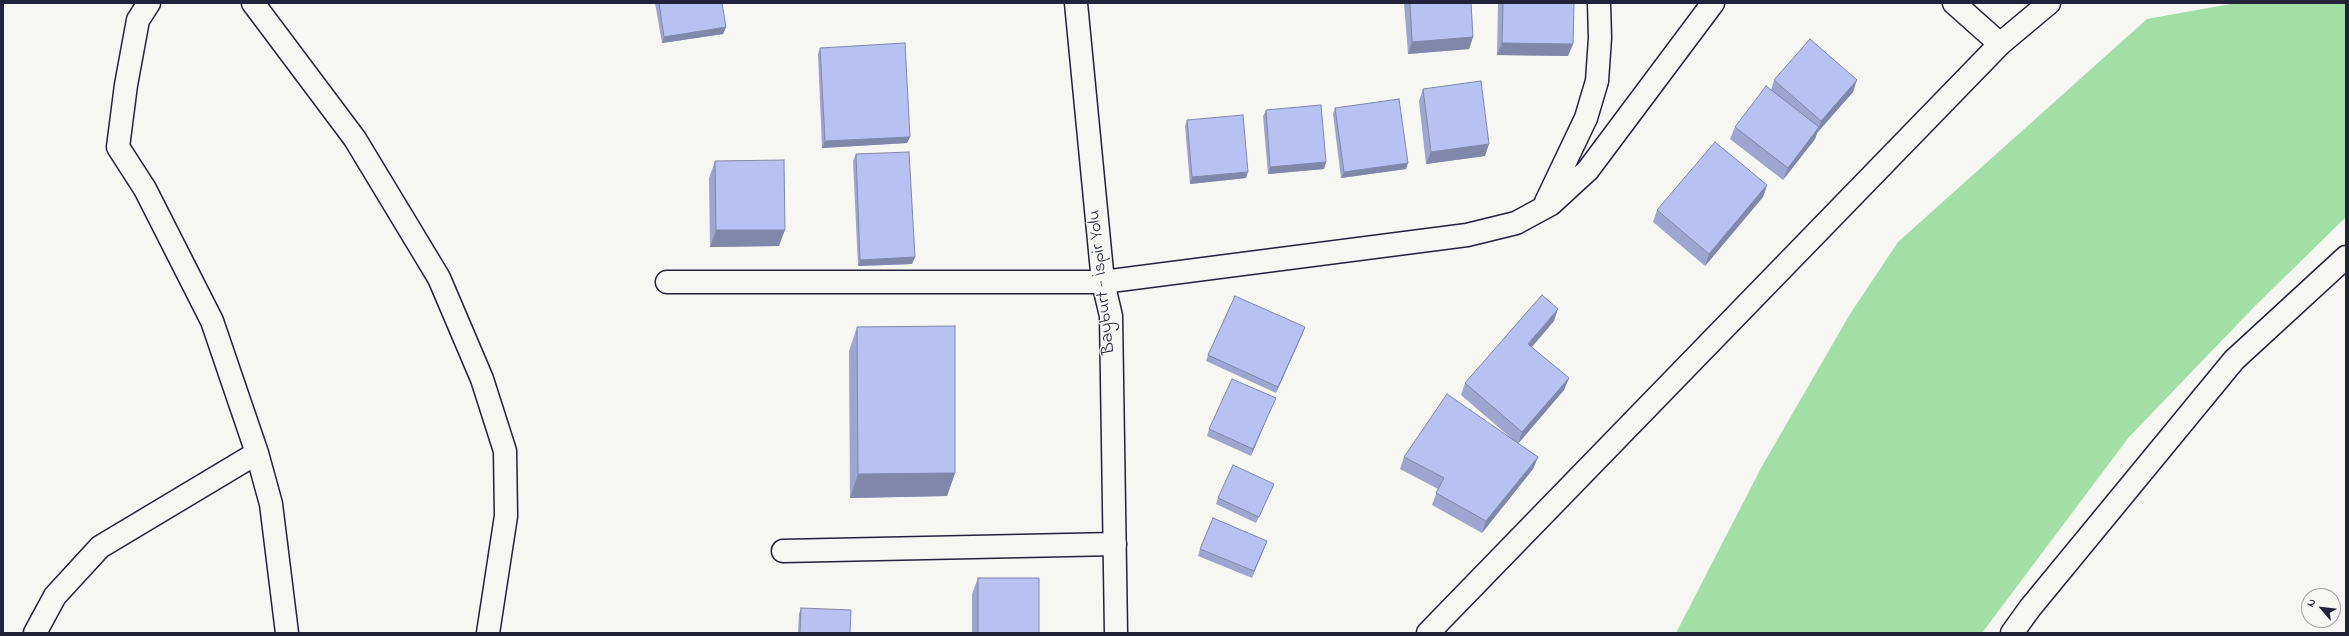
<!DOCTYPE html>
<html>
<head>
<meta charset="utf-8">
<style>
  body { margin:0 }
  #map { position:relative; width:2349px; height:636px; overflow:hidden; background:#f6f6f2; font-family:"Indie Flower",sans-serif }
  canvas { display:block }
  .frame { position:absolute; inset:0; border:4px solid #22223b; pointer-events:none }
  .north { position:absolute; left:2301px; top:588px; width:40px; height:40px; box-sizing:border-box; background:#f6f6f2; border:1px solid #a1a1a9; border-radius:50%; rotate:298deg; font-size:11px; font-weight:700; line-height:16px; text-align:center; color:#22223b }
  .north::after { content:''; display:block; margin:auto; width:14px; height:18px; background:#22223b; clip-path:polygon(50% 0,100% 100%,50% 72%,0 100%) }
</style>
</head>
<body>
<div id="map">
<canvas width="2349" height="636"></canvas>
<div class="frame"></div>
<div class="north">N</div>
</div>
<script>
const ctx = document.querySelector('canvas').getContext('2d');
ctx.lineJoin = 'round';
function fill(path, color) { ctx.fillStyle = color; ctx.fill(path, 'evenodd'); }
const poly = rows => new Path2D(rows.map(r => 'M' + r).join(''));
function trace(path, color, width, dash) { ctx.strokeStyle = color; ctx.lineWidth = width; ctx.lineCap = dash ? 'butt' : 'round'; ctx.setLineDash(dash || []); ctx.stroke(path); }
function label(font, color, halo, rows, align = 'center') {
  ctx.font = font + ' "Indie Flower",sans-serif'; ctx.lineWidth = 3; ctx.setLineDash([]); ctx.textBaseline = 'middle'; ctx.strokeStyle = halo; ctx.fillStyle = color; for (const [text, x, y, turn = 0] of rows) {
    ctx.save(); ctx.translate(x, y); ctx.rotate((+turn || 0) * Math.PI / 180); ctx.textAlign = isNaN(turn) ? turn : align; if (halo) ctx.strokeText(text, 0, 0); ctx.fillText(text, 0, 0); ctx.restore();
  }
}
fill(poly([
  [2236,3,2346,3,2346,217,2255,306,2129,437,1982,633,1676,633,1761,468,1850,314,1898,242,2147,19]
]), '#a1dfa7');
const minor = poly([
  [149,3,138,20,126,85,118,147,145,189,212,321,257,453,271,504,287,633],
  [253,3,355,139,439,278,482,379,505,451,506,516,488,633],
  [1954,3,2000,44],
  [1546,202,1586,118,1597,81,1600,38,1599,3],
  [667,282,1103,282,1467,235,1516,223,1551,204,1588,170,1713,3],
  [783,551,1115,544],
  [35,633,55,596,100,547,257,453],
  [2012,633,2030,608,2234,360,2346,257]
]);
const major = poly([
  [1076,3,1103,282,1111,316,1116,633],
  [1428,633,2000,44,2049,3]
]);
trace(minor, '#22223b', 25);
trace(major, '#22223b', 25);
trace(minor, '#f6f6f2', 22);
trace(major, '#f6f6f2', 22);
fill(poly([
  [655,3,722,3,726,27,723,34,662,43],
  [1404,3,1471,3,1473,37,1469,49,1408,54],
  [1498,3,1574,3,1573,44,1568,56,1497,55],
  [820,48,910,137,907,143,822,148,818,54],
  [1774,80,1853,92,1817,133,1815,139,1783,180,1730,139,1735,127,1771,90],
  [1423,89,1485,156,1426,164,1419,101],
  [1335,108,1406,169,1341,178,1333,114],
  [1266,110,1326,162,1324,169,1268,174,1263,116],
  [1187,120,1246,178,1190,184,1185,126],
  [856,154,915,257,912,264,858,266,853,161],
  [715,161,779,246,710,247,709,178],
  [1767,185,1763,197,1705,266,1653,222,1657,210],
  [1554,321,1532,347,1569,378,1564,390,1518,443,1538,457,1533,469,1482,533,1432,505,1438,489,1400,469,1404,457,1511,438,1461,395,1465,383],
  [857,327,955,473,947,496,850,498,849,351],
  [1305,327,1276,393,1206,361,1208,355],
  [1273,404,1251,456,1207,436,1209,429],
  [1274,484,1256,523,1216,504,1218,498],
  [1265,547,1252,578,1198,556,1200,549],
  [978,578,1039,633,972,633,972,594],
  [801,608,850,633,798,633,799,614]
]), '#9da6d0');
fill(poly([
  [726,27,723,34,662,43,664,37],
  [1473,37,1469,49,1408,54,1412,42],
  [1502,43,1573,44,1568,56,1497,55],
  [1857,80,1853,92,1817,133,1821,121],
  [1819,127,1815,139,1783,180,1788,168],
  [910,137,907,143,822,148,825,141],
  [1489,144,1485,156,1426,164,1431,152],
  [1326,162,1324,169,1268,174,1270,167],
  [1408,163,1406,169,1341,178,1344,172],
  [1248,172,1246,178,1190,184,1192,177],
  [1767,185,1763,197,1705,266,1709,254],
  [716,230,785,230,779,246,710,247],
  [915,257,912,264,858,266,860,260],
  [1558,309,1554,321,1524,356,1528,344],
  [1305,327,1303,333,1276,393,1278,387],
  [1569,378,1564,390,1518,444,1522,432],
  [1276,398,1273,404,1251,456,1253,449],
  [1538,457,1533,469,1482,533,1486,521],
  [955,473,947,496,850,498,858,474]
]), '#8087a9');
const building = poly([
  [659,3,722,3,726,27,664,37,659,3],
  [1410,3,1471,3,1473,37,1412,42,1410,3],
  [1503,3,1574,3,1573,44,1502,43,1503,3],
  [1810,39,1857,80,1821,121,1774,80,1810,39],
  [905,43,910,137,825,141,820,48,905,43],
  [1481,81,1489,144,1431,152,1423,89,1481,81],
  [1766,86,1819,127,1788,168,1735,127,1766,86],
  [1399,99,1408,163,1344,172,1335,108,1399,99],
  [1321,105,1326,162,1270,167,1266,110,1321,105],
  [1243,115,1248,172,1192,177,1187,120,1243,115],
  [1715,142,1767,185,1709,254,1657,210,1715,142],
  [909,152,915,257,860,260,856,154,909,152],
  [784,160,785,230,716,230,715,161,784,160],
  [1542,295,1558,309,1528,344,1569,378,1522,432,1465,383,1542,295],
  [1235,296,1305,327,1278,387,1208,355,1235,296],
  [955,326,955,473,858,474,857,327,955,326],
  [1232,379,1276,398,1253,449,1209,429,1232,379],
  [1447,394,1538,457,1486,521,1436,493,1444,478,1404,457,1447,394],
  [1233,465,1274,484,1259,517,1218,498,1233,465],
  [1213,518,1267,541,1254,571,1200,549,1213,518],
  [978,578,1039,578,1039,633,978,633,978,578],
  [801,608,851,610,850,633,800,633,801,608]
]);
fill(building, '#b7c1f2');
trace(building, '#8087a9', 1);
label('18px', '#22223b', '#f6f6f2', [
  ["Bayburt - İspir Yolu",1103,282,-96]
]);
</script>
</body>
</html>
